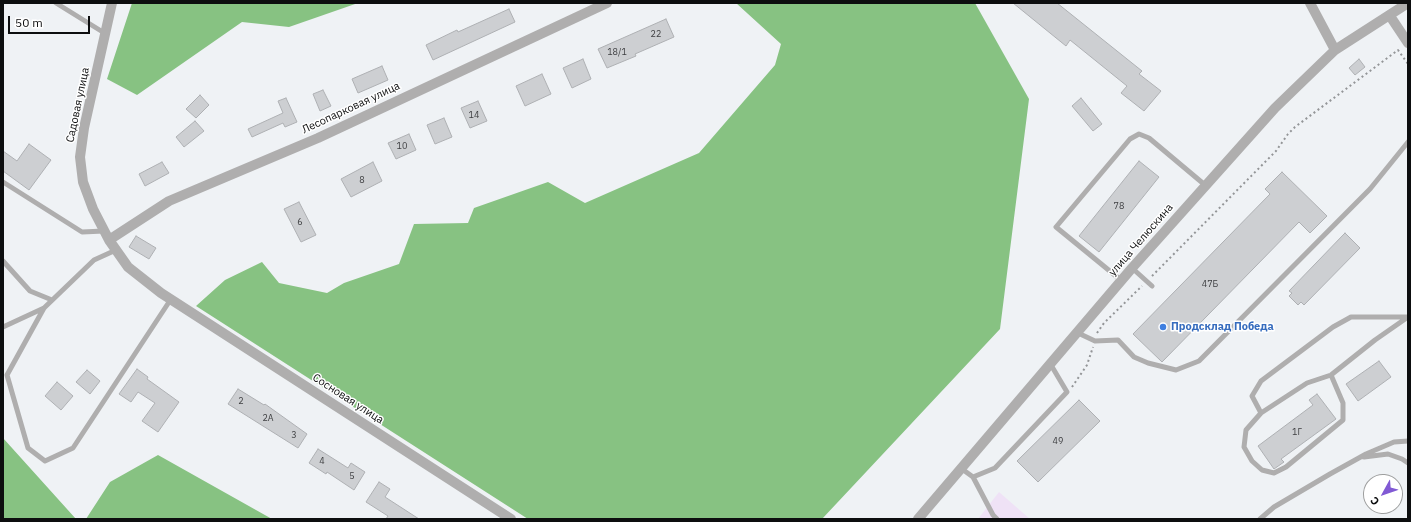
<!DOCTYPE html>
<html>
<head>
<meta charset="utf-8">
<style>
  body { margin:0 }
  #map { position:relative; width:1411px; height:522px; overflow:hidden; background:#eff2f5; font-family:"IBM Plex Sans",sans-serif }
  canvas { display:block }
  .frame { position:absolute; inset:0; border:4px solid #0d0e0f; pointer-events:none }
  .north { position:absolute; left:1363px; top:474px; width:40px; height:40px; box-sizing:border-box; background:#fff; border:1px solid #9e9f9f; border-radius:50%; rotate:230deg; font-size:11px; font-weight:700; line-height:16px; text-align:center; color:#0d0e0f }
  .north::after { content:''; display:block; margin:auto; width:14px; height:18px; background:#815ad4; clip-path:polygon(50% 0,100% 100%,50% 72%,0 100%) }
  .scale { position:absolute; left:8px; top:16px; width:82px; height:18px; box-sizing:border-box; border:2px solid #0d0e0f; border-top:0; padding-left:5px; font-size:12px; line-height:14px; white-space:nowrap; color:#0d0e0f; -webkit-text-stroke:3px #fff; paint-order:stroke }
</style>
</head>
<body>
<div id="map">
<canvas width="1411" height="522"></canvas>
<div class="frame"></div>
<div class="north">С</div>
<div class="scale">50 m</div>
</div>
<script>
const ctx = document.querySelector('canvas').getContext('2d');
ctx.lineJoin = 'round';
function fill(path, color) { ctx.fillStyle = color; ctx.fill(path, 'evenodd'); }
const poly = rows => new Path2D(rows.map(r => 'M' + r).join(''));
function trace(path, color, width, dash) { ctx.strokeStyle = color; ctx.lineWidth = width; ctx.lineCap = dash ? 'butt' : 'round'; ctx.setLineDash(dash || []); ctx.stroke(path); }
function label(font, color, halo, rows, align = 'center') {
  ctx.font = font + ' "IBM Plex Sans",sans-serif'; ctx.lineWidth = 3; ctx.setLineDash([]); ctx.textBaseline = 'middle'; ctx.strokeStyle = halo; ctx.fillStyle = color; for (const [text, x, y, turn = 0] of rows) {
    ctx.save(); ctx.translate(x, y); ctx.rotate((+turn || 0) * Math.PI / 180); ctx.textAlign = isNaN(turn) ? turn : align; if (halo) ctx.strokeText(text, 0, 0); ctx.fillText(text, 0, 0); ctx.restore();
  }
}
fill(poly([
  [999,492,1030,519,978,519]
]), '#efe2f6');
fill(poly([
  [132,3,358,3,289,27,242,22,137,95,107,79],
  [736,3,975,3,1029,99,1000,329,822,519,528,519,196,306,225,280,262,262,279,283,327,293,344,283,399,264,414,224,468,223,474,208,548,182,585,203,699,153,775,65,781,44],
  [3,438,76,519,3,519],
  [158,455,272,519,86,519,110,482]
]), '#87c282');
const building = poly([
  [1013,3,1057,3,1142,71,1139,74,1161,91,1144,111,1121,93,1127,86,1070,40,1066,46,1013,3],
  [509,9,515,22,433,60,426,45,457,30,458,32,509,9],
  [666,19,674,37,635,54,636,56,607,68,598,49,666,19],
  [583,59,591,79,572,88,563,68,583,59],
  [1359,59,1365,67,1355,75,1349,68,1359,59],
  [382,66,388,80,358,93,352,79,382,66],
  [542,74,551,94,525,106,516,86,542,74],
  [323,90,331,106,320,111,313,94,323,90],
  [200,95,209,105,196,118,186,109,200,95],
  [286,98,297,122,285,127,283,123,252,137,248,129,283,113,278,101,286,98],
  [1081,98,1102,124,1093,131,1072,106,1081,98],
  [478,101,487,121,470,128,461,108,478,101],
  [444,118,452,137,435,144,427,125,444,118],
  [195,121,204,131,184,147,176,137,195,121],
  [409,134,416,150,396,159,388,143,409,134],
  [29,144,51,160,29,190,3,171,3,151,17,161,29,144],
  [1139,161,1159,177,1099,252,1079,236,1139,161],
  [162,162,169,173,145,186,139,174,162,162],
  [373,162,382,181,351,197,341,179,373,162],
  [1282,172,1327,216,1310,233,1299,222,1162,362,1133,334,1270,194,1265,189,1282,172],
  [299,202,316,235,301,242,284,209,299,202],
  [1345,233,1360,248,1304,305,1301,302,1298,305,1289,296,1292,293,1289,291,1345,233],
  [136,236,156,248,149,259,129,247,136,236],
  [1379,361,1391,377,1358,401,1346,384,1379,361],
  [137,369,148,377,147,379,179,402,158,432,142,421,155,403,138,392,131,402,119,394,137,369],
  [87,370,100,381,90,394,76,382,87,370],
  [57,382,73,396,61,410,45,396,57,382],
  [238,389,264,405,265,404,307,434,298,448,228,404,238,389],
  [1317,394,1336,419,1281,459,1284,462,1274,469,1258,446,1313,405,1309,400,1317,394],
  [1079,400,1100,421,1038,482,1017,461,1079,400],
  [318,449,348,468,351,463,365,472,354,490,327,472,326,474,309,463,318,449],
  [379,482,390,489,385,497,419,519,386,519,388,516,366,502,379,482]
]);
fill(building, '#cdcfd2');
trace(building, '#aeb0b3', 1);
trace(poly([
  [1152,276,1276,151,1288,134,1295,127,1398,50,1408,64],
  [1097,333,1104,323,1142,286],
  [1072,387,1087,365,1093,347]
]), '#939597', 2, [2, 3]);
trace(poly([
  [56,3,106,34],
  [3,182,82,232,104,231],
  [116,250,94,260,44,308,7,375,28,448,45,461,73,448,171,299],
  [3,261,30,291,52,300],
  [1132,268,1152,286],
  [1122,281,1056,227,1130,139,1139,134,1149,138,1205,185],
  [3,327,44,308],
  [1078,333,1095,341,1118,340,1134,357,1148,363,1176,370,1199,361,1370,189,1408,142],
  [1331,375,1343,403,1343,420,1286,467,1274,473,1262,470,1252,461,1244,447,1246,430,1261,413,1307,383,1331,375,1375,340,1408,317],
  [1261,413,1252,396,1261,381,1333,327,1351,317,1408,317],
  [1364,457,1388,454,1402,459,1408,463],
  [962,469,973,477,993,515,997,519],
  [973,477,995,468,1067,392,1051,365],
  [1260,519,1274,507,1330,474,1366,454,1394,442,1408,441]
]), '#afaeae', 5);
trace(poly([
  [112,3,84,128,80,157,83,182,93,209,109,240,128,267,161,293,511,519],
  [1310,3,1335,50],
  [1390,16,1408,43],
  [109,240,169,201,318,138,607,3],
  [918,519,1132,268,1275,108,1335,50,1408,3]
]), '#afaeae', 10);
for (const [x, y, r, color] of [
  [1163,327,4,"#3f7fe0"]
]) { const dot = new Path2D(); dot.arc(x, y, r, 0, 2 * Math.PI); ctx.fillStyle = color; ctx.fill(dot); trace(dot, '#fff', 1.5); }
label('9px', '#3d3e40', null, [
  ["22",656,34],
  ["18/1",617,52],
  ["14",474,115],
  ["10",402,146],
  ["8",362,180],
  ["78",1119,206],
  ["6",300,222],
  ["47Б",1210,284],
  ["2",241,401],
  ["2А",268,418],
  ["1Г",1297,432],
  ["3",294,435],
  ["49",1058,441],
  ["4",322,461],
  ["5",352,476]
]);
label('11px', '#0d0e0f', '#fff', [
  ["Садовая улица",78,105,-78],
  ["Лесопарковая улица",351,108,-25],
  ["улица Челюскина",1141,240,-49],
  ["Сосновая улица",348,399,33]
]);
label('bold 11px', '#366cbe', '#fff', [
  ["Продсклад Победа",1171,327]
], 'left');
</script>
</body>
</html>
